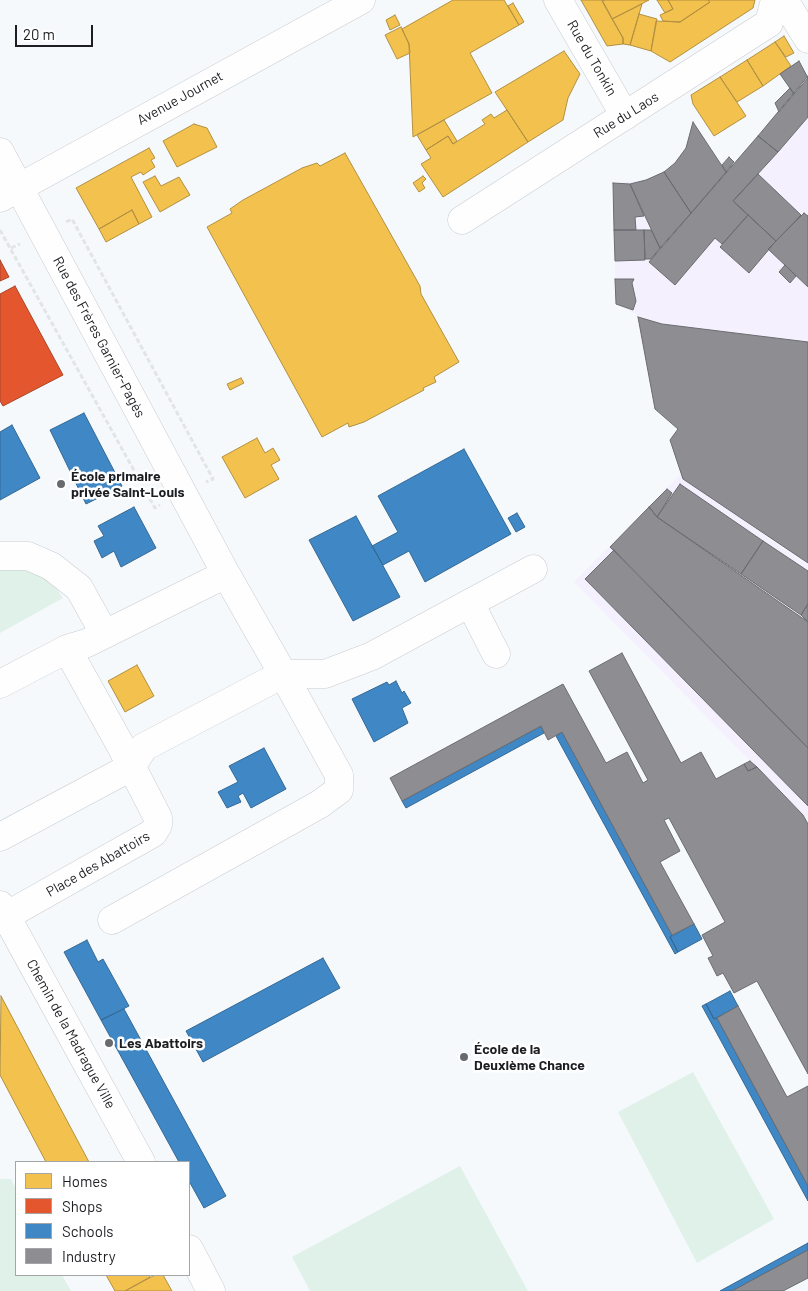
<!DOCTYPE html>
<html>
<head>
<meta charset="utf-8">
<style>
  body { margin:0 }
  #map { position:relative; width:808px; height:1291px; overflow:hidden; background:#f6f9fc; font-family:Barlow,sans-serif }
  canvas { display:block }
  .legend { position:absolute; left:15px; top:1161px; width:175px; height:115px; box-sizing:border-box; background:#fff; border:1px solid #a4a5a7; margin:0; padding:6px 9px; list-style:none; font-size:15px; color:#1c1e22 }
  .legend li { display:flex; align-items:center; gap:10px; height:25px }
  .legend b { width:25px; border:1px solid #a4a5a7 }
  .scale { position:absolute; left:15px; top:25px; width:78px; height:22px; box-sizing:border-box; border:2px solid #1c1e22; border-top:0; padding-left:6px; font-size:15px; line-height:18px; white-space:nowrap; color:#1c1e22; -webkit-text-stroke:4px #fff; paint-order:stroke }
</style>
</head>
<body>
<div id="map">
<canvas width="808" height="1291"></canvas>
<ul class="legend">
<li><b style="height:14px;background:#f2c14e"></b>Homes</li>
<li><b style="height:14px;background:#e4572e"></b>Shops</li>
<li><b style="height:14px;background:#3f88c5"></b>Schools</li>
<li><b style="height:14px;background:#8d8d92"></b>Industry</li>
</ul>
<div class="scale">20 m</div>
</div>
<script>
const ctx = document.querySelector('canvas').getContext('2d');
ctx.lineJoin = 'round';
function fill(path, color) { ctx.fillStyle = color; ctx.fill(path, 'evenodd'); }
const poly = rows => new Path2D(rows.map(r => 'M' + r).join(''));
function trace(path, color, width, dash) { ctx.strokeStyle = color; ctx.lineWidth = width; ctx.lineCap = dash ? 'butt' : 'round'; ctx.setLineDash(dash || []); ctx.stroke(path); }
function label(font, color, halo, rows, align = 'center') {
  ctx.font = font + ' Barlow,sans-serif'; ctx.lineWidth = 5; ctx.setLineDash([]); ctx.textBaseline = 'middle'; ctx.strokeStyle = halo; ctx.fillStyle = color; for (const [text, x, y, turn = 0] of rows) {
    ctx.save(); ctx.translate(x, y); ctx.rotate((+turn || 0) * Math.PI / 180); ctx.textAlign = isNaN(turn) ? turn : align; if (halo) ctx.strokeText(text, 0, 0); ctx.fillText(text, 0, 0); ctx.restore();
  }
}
fill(poly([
  [808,76,808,564,738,517,808,566,808,820,574,582,682,473,670,440,678,429,655,409,636,314,616,304,613,183,646,180,670,168,686,148,693,122,726,172]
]), '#f4f0fe');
fill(poly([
  [27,568,50,579,63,598,0,633,0,570],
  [693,1072,774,1219,697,1263,618,1112],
  [460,1166,528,1291,310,1291,292,1257],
  [0,1179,11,1179,16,1189,16,1275,62,1275,71,1291,0,1291]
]), '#dff1e9');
const homes = poly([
  [453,0,504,0,519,25,470,53,492,93,413,137,409,44,402,29,453,0],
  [581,0,602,0,623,38,623,44,607,46,581,0],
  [605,0,649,0,612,19,602,1,605,0],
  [657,0,668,0,673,9,665,13,657,0],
  [668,0,708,0,710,2,680,22,663,21,660,15,673,9,668,0],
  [708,0,755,0,753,8,670,62,651,51,656,21,680,22,710,2,708,0],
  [513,3,524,22,519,25,508,6,513,3],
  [642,4,630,45,623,44,623,38,612,19,642,4],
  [639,14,657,19,651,51,630,45,639,14],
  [395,15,400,25,390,30,386,20,395,15],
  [401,27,409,44,410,53,397,59,385,35,401,27],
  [784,36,794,53,786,57,775,42,784,36],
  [775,42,791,66,763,86,747,60,775,42],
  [564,51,580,74,568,98,563,120,528,142,495,92,564,51],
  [747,60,763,86,737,102,720,77,747,60],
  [720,77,746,116,714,136,693,104,691,95,720,77],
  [507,110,528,142,443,197,421,164,431,158,426,150,448,136,453,144,485,124,482,120,491,114,494,118,507,110],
  [444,120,457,141,453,144,448,136,426,150,417,135,444,120],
  [194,124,207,128,217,147,177,167,163,141,194,124],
  [149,148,155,158,151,160,155,167,143,175,141,172,131,177,152,217,139,224,132,210,99,229,76,188,149,148],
  [345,153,420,286,421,294,459,362,434,377,436,382,423,388,424,390,364,422,349,427,348,423,322,437,207,227,232,213,230,209,243,200,302,168,317,163,320,166,345,153],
  [155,176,161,186,179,177,190,195,160,212,143,182,155,176],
  [423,176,426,179,422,183,425,188,419,192,413,183,423,176],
  [132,210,139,224,106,242,99,229,132,210],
  [241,378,244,383,230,390,227,384,241,378],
  [257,438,265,453,273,448,280,460,271,465,279,479,245,498,222,457,257,438],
  [137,665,154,696,125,712,108,681,137,665],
  [1,996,56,1100,89,1162,46,1162,0,1075,1,996],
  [106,1275,149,1275,150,1277,125,1291,115,1291,106,1275],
  [155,1275,163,1275,172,1291,125,1291,155,1275]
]);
fill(homes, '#f2c14e');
trace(homes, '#b29041', 1);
const shops = poly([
  [0,260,9,277,0,281,0,260],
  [15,286,63,375,3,406,0,401,0,294,15,286]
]);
fill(shops, '#e4572e');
trace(shops, '#a8462a', 1);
const schools = poly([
  [84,413,122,486,86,504,50,430,84,413],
  [12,425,40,478,0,500,0,432,12,425],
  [464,449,511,534,425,582,409,551,383,565,372,546,398,532,378,496,464,449],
  [134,507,156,548,121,567,114,551,102,558,94,541,104,536,98,526,134,507],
  [517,513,525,527,516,532,508,518,517,513],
  [356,516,400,597,353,621,309,540,356,516],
  [396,681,402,693,404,691,411,703,402,708,408,723,374,742,352,699,387,682,389,685,396,681],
  [541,726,544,733,406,808,402,801,541,726],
  [562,732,672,935,670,937,678,952,675,954,556,736,562,732],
  [264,748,286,789,251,808,243,793,238,796,241,802,227,808,218,792,238,782,229,766,264,748],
  [694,924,702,939,678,952,670,937,694,924],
  [87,940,98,962,103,959,129,1006,101,1020,64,952,87,940],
  [323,958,340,988,203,1062,186,1031,323,958],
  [730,991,738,1006,714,1019,706,1004,730,991],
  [706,1004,714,1019,717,1018,808,1186,808,1201,702,1006,706,1004],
  [124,1009,226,1196,204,1208,189,1181,189,1162,179,1162,101,1020,124,1009],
  [808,1243,808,1250,732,1291,720,1291,808,1243]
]);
fill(schools, '#3f88c5');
trace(schools, '#346894', 1);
const industry = poly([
  [799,61,808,78,794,94,780,74,799,61],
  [808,76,808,117,778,152,758,136,808,76],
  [790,88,794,94,779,112,775,103,790,88],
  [693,122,726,172,691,213,664,172,675,163,686,148,693,122],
  [758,136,778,152,733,201,748,215,722,244,715,238,675,285,649,262,758,136],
  [729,157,734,162,726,172,722,165,729,157],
  [664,172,691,213,660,248,630,184,646,180,664,172],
  [758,174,801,215,776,241,733,201,758,174],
  [613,183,630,184,644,216,635,217,636,230,614,230,613,183],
  [804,213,808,216,808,287,768,249,804,213],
  [748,215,776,241,749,273,720,247,748,215],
  [614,230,644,230,645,260,615,261,614,230],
  [644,230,651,230,660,248,651,259,645,259,644,230],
  [785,265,796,276,790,283,779,272,785,265],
  [615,279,634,279,632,283,636,301,633,310,616,304,615,279],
  [638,317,662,324,808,342,808,563,683,479,670,440,678,429,655,409,638,317],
  [680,484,763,541,741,574,657,517,680,484],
  [667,489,672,493,657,517,649,507,667,489],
  [649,507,657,517,808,622,808,748,610,547,649,507],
  [763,541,808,571,808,604,801,615,741,574,763,541],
  [614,550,808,748,808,806,585,579,614,550],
  [808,604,808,622,801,615,808,604],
  [622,653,681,763,701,752,716,779,744,764,748,771,757,767,803,815,808,824,808,1074,757,981,734,993,723,973,717,976,708,958,713,956,702,935,725,922,669,818,664,820,680,851,660,862,694,924,672,935,562,732,548,740,541,726,402,801,390,778,563,684,606,763,627,752,643,783,648,780,589,671,622,653],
  [750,761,757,767,748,771,744,764,750,761],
  [738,1006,787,1097,808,1086,808,1186,717,1018,738,1006],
  [808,1250,808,1278,783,1291,732,1291,808,1250]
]);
fill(industry, '#8d8d92');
trace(industry, '#6b6c70', 1);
const minor = poly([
  [558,0,625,116],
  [784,0,808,39],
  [0,152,226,574],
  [0,198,361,0],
  [462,220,769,23,775,0],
  [0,556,28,556,51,566,79,588,104,633],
  [470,603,496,654],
  [0,684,67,649,87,643,226,574,283,674,144,747,131,767,0,837],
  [0,905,141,1162],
  [6,916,153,833,158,825,158,818,122,748,67,649],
  [112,920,320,804,339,790,339,775,283,674,325,674,372,656,533,569],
  [189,1249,211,1291]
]);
trace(minor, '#c9cccf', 29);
trace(poly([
  [66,222,72,219,213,479,206,482],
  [0,230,155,508,160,505],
  [11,248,20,244]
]), '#e2e4e5', 3, [5, 2.5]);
trace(minor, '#fefeff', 28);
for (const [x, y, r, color] of [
  [61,484,5,"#686b6e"],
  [109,1043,5,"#686b6e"],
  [464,1057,5,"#686b6e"]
]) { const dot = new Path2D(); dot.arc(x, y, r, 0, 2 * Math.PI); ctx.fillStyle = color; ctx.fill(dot); trace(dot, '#fff', 2); }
label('14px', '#1c1e22', '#fff', [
  ["Rue du Tonkin",592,58,60],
  ["Avenue Journet",180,98,-29],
  ["Rue du Laos",626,115,-32],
  ["Rue des Frères Garnier-Pagès",99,337,62],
  ["Place des Abattoirs",98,864,-30],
  ["Chemin de la Madrague Ville",71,1034,61]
]);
label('bold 14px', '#1c1e22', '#fff', [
  ["École primaire",71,476],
  ["privée Saint-Louis",71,492],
  ["Les Abattoirs",119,1043],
  ["École de la",474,1049],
  ["Deuxième Chance",474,1065]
], 'left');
</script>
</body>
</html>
